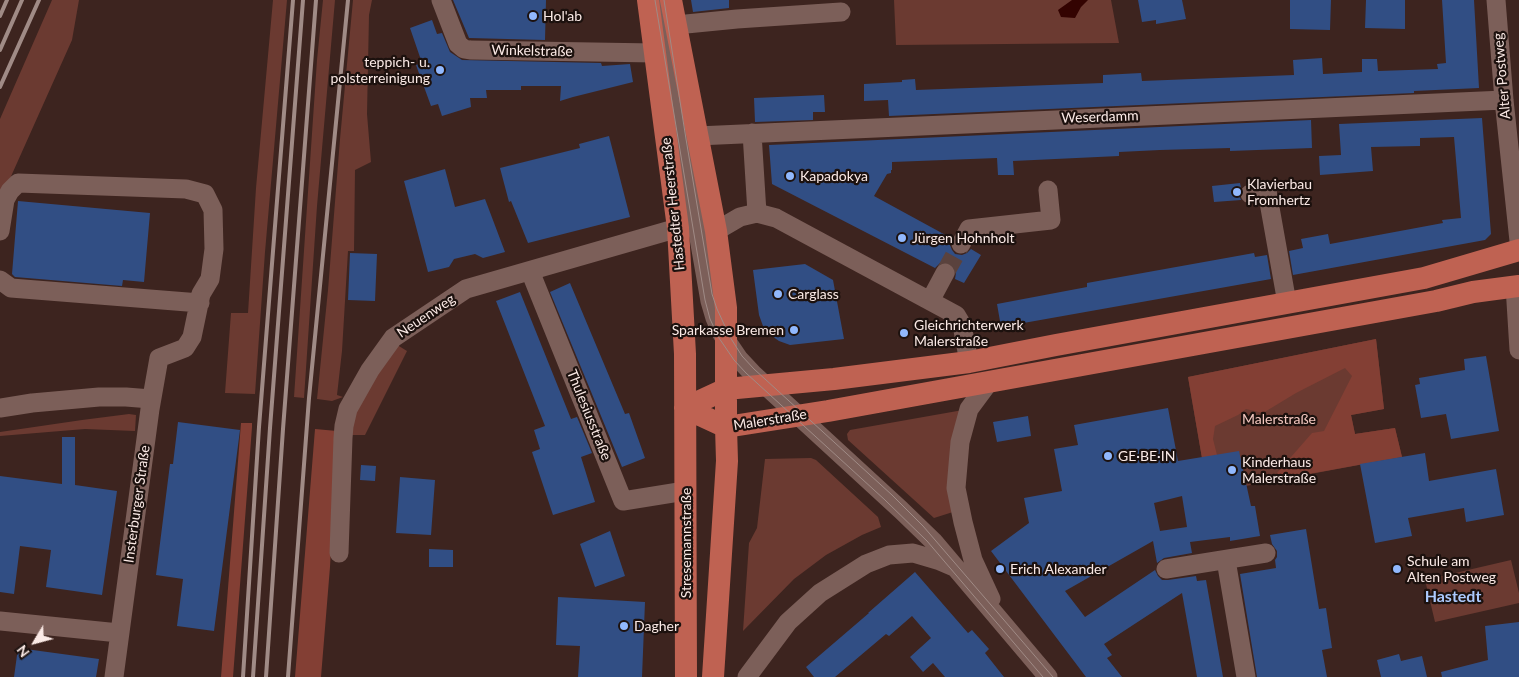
<!DOCTYPE html>
<html>
<head>
<meta charset="utf-8">
<style>
  body { margin:0 }
  #map { position:relative; width:1519px; height:677px; overflow:hidden; background:#3d241f; font-family:Lato,sans-serif }
  canvas { display:block }
  .north { position:absolute; left:10px; top:617px; width:50px; height:50px; -webkit-text-stroke:4px #1c110e; paint-order:stroke; rotate:233deg; font-size:14px; font-weight:700; line-height:20px; text-align:center; color:#fbeae6 }
  .north::after { content:''; display:block; margin:auto; width:18px; height:22px; background:#fbeae6; clip-path:polygon(50% 0,100% 100%,50% 72%,0 100%) }
</style>
</head>
<body>
<div id="map">
<canvas width="1519" height="677"></canvas>
<div class="north">N</div>
</div>
<script>
const ctx = document.querySelector('canvas').getContext('2d');
ctx.lineJoin = 'round';
function fill(path, color) { ctx.fillStyle = color; ctx.fill(path, 'evenodd'); }
const poly = rows => new Path2D(rows.map(r => 'M' + r).join(''));
function trace(path, color, width, dash) { ctx.strokeStyle = color; ctx.lineWidth = width; ctx.lineCap = dash ? 'butt' : 'round'; ctx.setLineDash(dash || []); ctx.stroke(path); }
function label(font, color, halo, rows, align = 'center') {
  ctx.font = font + ' Lato,sans-serif'; ctx.lineWidth = 4.5; ctx.setLineDash([]); ctx.textBaseline = 'middle'; ctx.strokeStyle = halo; ctx.fillStyle = color; for (const [text, x, y, turn = 0] of rows) {
    ctx.save(); ctx.translate(x, y); ctx.rotate((+turn || 0) * Math.PI / 180); ctx.textAlign = isNaN(turn) ? turn : align; if (halo) ctx.strokeText(text, 0, 0); ctx.fillText(text, 0, 0); ctx.restore();
  }
}
fill(poly([
  [52,0,79,0,72,40,0,201,0,119],
  [273,0,287,0,265,252,255,394,225,393,231,313,248,313,256,188],
  [323,0,335,0,317,206,304,398,294,397,317,60],
  [353,0,372,0,369,15,367,114,371,162,355,170,354,251,348,251,342,351,337,395,343,397,332,401,317,399,328,290,340,139],
  [894,0,1111,0,1119,43,896,45],
  [1376,339,1384,409,1351,415,1355,434,1395,428,1402,457,1208,493,1188,377],
  [394,343,407,351,365,435,348,435,350,421],
  [963,410,953,512,934,518,848,440,847,434,850,430],
  [129,414,136,415,135,431,85,429,0,436,0,432,82,420],
  [811,458,816,460,878,517,881,527,862,535,826,555,794,579,743,631,749,543,757,528,765,459],
  [1511,560,1519,593,1519,603,1435,622,1425,580]
]), '#6b3a31');
fill(poly([
  [1376,339,1384,409,1351,415,1355,434,1395,428,1402,457,1270,481,1312,433,1324,431,1352,376,1345,368,1296,393,1263,413,1246,409,1238,415,1215,426,1213,439,1217,455,1202,458,1188,377],
  [241,423,252,423,252,427,233,677,221,677],
  [315,429,337,431,330,567,321,677,295,677]
]), '#833f34');
fill(poly([
  [1072,0,1088,0,1081,7,1075,18,1061,17,1058,10]
]), '#330301');
fill(poly([
  [453,0,546,0,545,40,469,38],
  [691,0,729,0,729,8,693,12],
  [1138,0,1182,0,1186,19,1156,24,1156,20,1142,22],
  [1290,0,1331,0,1330,30,1290,29],
  [1366,0,1405,0,1405,29,1365,28],
  [1442,0,1474,0,1479,88,1414,91,1414,93,889,116,888,100,864,101,864,84,902,82,902,80,915,79,916,90,1103,83,1103,75,1141,73,1142,81,1294,75,1293,60,1322,58,1323,74,1362,72,1362,59,1377,59,1378,71,1438,69,1437,64,1446,63],
  [432,20,437,34,442,33,450,52,462,60,601,63,602,66,630,64,633,82,573,97,560,101,561,86,521,86,521,90,486,90,487,98,470,98,471,107,442,116,438,104,431,106,416,65,422,63,410,28],
  [824,95,825,112,813,112,813,120,755,122,754,98],
  [1482,118,1491,234,1485,240,1293,275,1289,251,1303,248,1301,239,1328,234,1330,244,1443,223,1442,220,1461,218,1454,137,1420,138,1420,146,1371,147,1373,171,1320,175,1319,156,1341,155,1339,124],
  [1311,120,1312,148,1230,151,1230,148,1160,150,1119,152,1119,156,1013,161,1014,175,998,175,997,158,892,162,892,170,891,170,891,173,887,174,874,196,951,238,950,245,952,250,955,254,962,255,967,253,971,249,981,255,964,283,955,279,956,273,955,268,950,263,945,262,940,263,935,268,772,184,769,145],
  [609,136,630,217,528,243,511,201,509,202,500,168,580,148,579,144],
  [445,169,455,207,485,199,505,252,483,258,475,254,454,259,449,267,428,272,404,181],
  [1240,183,1241,188,1239,195,1241,200,1214,202,1212,186],
  [18,201,150,213,144,282,123,280,122,286,15,277,12,274],
  [350,253,377,254,375,301,348,300],
  [1254,253,1255,257,1267,255,1271,279,1001,327,997,304,1087,287,1087,283],
  [805,264,833,280,844,339,790,345,779,341,769,334,763,326,759,315,753,270],
  [570,283,625,414,629,413,645,458,622,467,550,292],
  [520,292,571,419,577,417,592,453,581,457,595,502,553,515,532,452,540,449,534,430,545,426,496,301],
  [1486,356,1499,431,1451,439,1446,414,1421,418,1415,385,1420,384,1419,378,1465,370,1464,359],
  [1168,408,1178,461,1239,451,1251,506,1255,506,1260,536,1230,541,1230,537,1190,542,1192,553,1164,558,1157,563,1153,541,1065,591,1085,617,1155,570,1158,576,1162,580,1168,580,1196,576,1197,581,1206,580,1223,677,1197,677,1182,593,1104,644,1112,655,1107,658,1122,677,1086,677,991,551,1029,523,1024,498,1062,491,1054,449,1078,445,1074,425],
  [1182,496,1187,527,1160,531,1154,503],
  [1028,416,1031,436,997,442,993,422],
  [178,422,240,430,214,631,177,626,183,579,156,575,170,464,173,464],
  [62,437,75,437,75,485,117,491,102,595,46,587,51,550,20,546,14,594,0,592,0,476,62,484],
  [1425,453,1429,481,1496,469,1504,515,1466,522,1464,508,1408,518,1412,536,1375,543,1360,464],
  [361,465,376,466,375,481,360,480],
  [400,477,435,480,431,535,396,533],
  [1306,529,1319,609,1326,608,1332,648,1322,650,1327,677,1257,677,1240,574,1276,568,1275,560,1277,557,1277,551,1272,544,1270,535],
  [610,531,625,576,595,587,580,544],
  [429,549,453,550,453,567,429,567],
  [915,572,968,633,972,630,989,649,985,653,1004,677,945,677,933,663,923,672,910,657,931,638,912,616,889,636,886,634,835,677,814,677,806,667,869,613,868,613],
  [558,597,645,602,642,677,578,677,580,646,556,645],
  [1519,622,1519,677,1442,677,1441,672,1488,660,1485,626],
  [18,648,99,659,96,677,14,677],
  [1399,654,1401,661,1422,656,1427,677,1381,677,1377,660]
]), '#314e84');
trace(poly([
  [945,273,961,244]
]), '#5a423d', 19, [19, 9]);
trace(poly([
  [441,0,458,44,464,49,470,50,655,53],
  [660,0,682,141,710,301,715,318,722,334,739,359,753,374,901,510,933,541,1048,677],
  [1496,0,1504,100,1519,241],
  [676,25,737,19,841,12],
  [752,133,757,213],
  [697,136,1504,100],
  [1250,194,1267,191,1287,303],
  [0,231,5,200,10,191,18,183,186,189,205,194,213,210,214,249,210,279,201,294,192,337,185,348,159,358,150,409,114,677],
  [716,231,740,217,757,213,776,218,956,315,962,325,969,362],
  [961,244,969,229,1051,220,1048,190],
  [530,271,623,501,685,491],
  [0,280,11,288,200,303],
  [1515,286,1519,350],
  [930,301,945,273],
  [989,382,969,409,960,442,956,488,963,522,973,560,991,599],
  [0,408,32,403,99,397,126,397,151,399],
  [339,553,343,438,344,426,348,409,370,370,393,338,466,289,678,228],
  [1226,560,1246,677],
  [1166,569,1266,553],
  [0,621,119,633],
  [747,677,788,622,820,593,866,564,889,555,913,553,940,561,954,567]
]), '#7c5f59', 19);
trace(poly([
  [648,0,678,228,685,354,686,677],
  [671,0,716,231,726,308,726,427,727,461,713,677],
  [685,408,726,389,834,379,969,362,1056,345,1424,278,1519,250],
  [685,408,726,427,828,411,1436,301,1473,292,1519,286]
]), '#bf6252', 22);
trace(poly([
  [655,0,705,300,710,319,719,338,734,360,746,373,885,500,927,541,1043,677],
  [664,0,686,139,712,294,717,309,730,337,742,356,754,369,892,495,923,526,1053,677]
]), '#a08b86', 1);
trace(poly([
  [0,16,7,0],
  [0,50,22,0],
  [0,87,39,0],
  [243,677,259,427,293,0],
  [253,677,270,428,303,0],
  [266,677,283,429,316,0],
  [288,677,309,398,348,0]
]), '#a08b86', 4);
for (const [x, y, r, color] of [
  [533,16,5,"#91b8fd"],
  [440,70,5,"#91b8fd"],
  [790,176,5,"#91b8fd"],
  [1237,192,5,"#91b8fd"],
  [902,238,5,"#91b8fd"],
  [778,294,5,"#91b8fd"],
  [794,330,5,"#91b8fd"],
  [904,333,5,"#91b8fd"],
  [1108,456,5,"#91b8fd"],
  [1232,470,5,"#91b8fd"],
  [1000,569,5,"#91b8fd"],
  [1397,569,5,"#91b8fd"],
  [624,626,5,"#91b8fd"]
]) { const dot = new Path2D(); dot.arc(x, y, r, 0, 2 * Math.PI); ctx.fillStyle = color; ctx.fill(dot); trace(dot, '#1c110e', 2); }
label('14px', '#fbeae6', '#1c110e', [
  ["Hol'ab",543,16],
  ["teppich- u.",430,62,"right"],
  ["polsterreinigung",430,78,"right"],
  ["Kapadokya",800,176],
  ["Klavierbau",1247,184],
  ["Fromhertz",1247,200],
  ["Jürgen Hohnholt",912,238],
  ["Carglass",788,294],
  ["Gleichrichterwerk",914,325],
  ["Malerstraße",914,341],
  ["Sparkasse Bremen",784,330,"right"],
  ["GE·BE·IN",1118,456],
  ["Kinderhaus",1242,462],
  ["Malerstraße",1242,478],
  ["Schule am",1407,561],
  ["Alten Postweg",1407,577],
  ["Erich Alexander",1010,569],
  ["Dagher",634,626]
], 'left');
label('14px', '#fbeae6', '#1c110e', [
  ["Winkelstraße",532,51,1],
  ["Alter Postweg",1502,76,-95],
  ["Weserdamm",1100,117,-2],
  ["Hastedter Heerstraße",673,204,-96],
  ["Neuenweg",426,316,-34],
  ["Thulesiusstraße",589,415,68],
  ["Malerstraße",770,420,-9],
  ["Insterburger Straße",137,504,-82],
  ["Stresemannstraße",686,543,-90]
]);
label('14px', '#f3c8c0', '#1c110e', [
  ["Malerstraße",1279,419]
]);
label('bold 16px', '#acc9fd', '#1c110e', [
  ["Hastedt",1453,597]
]);
</script>
</body>
</html>
